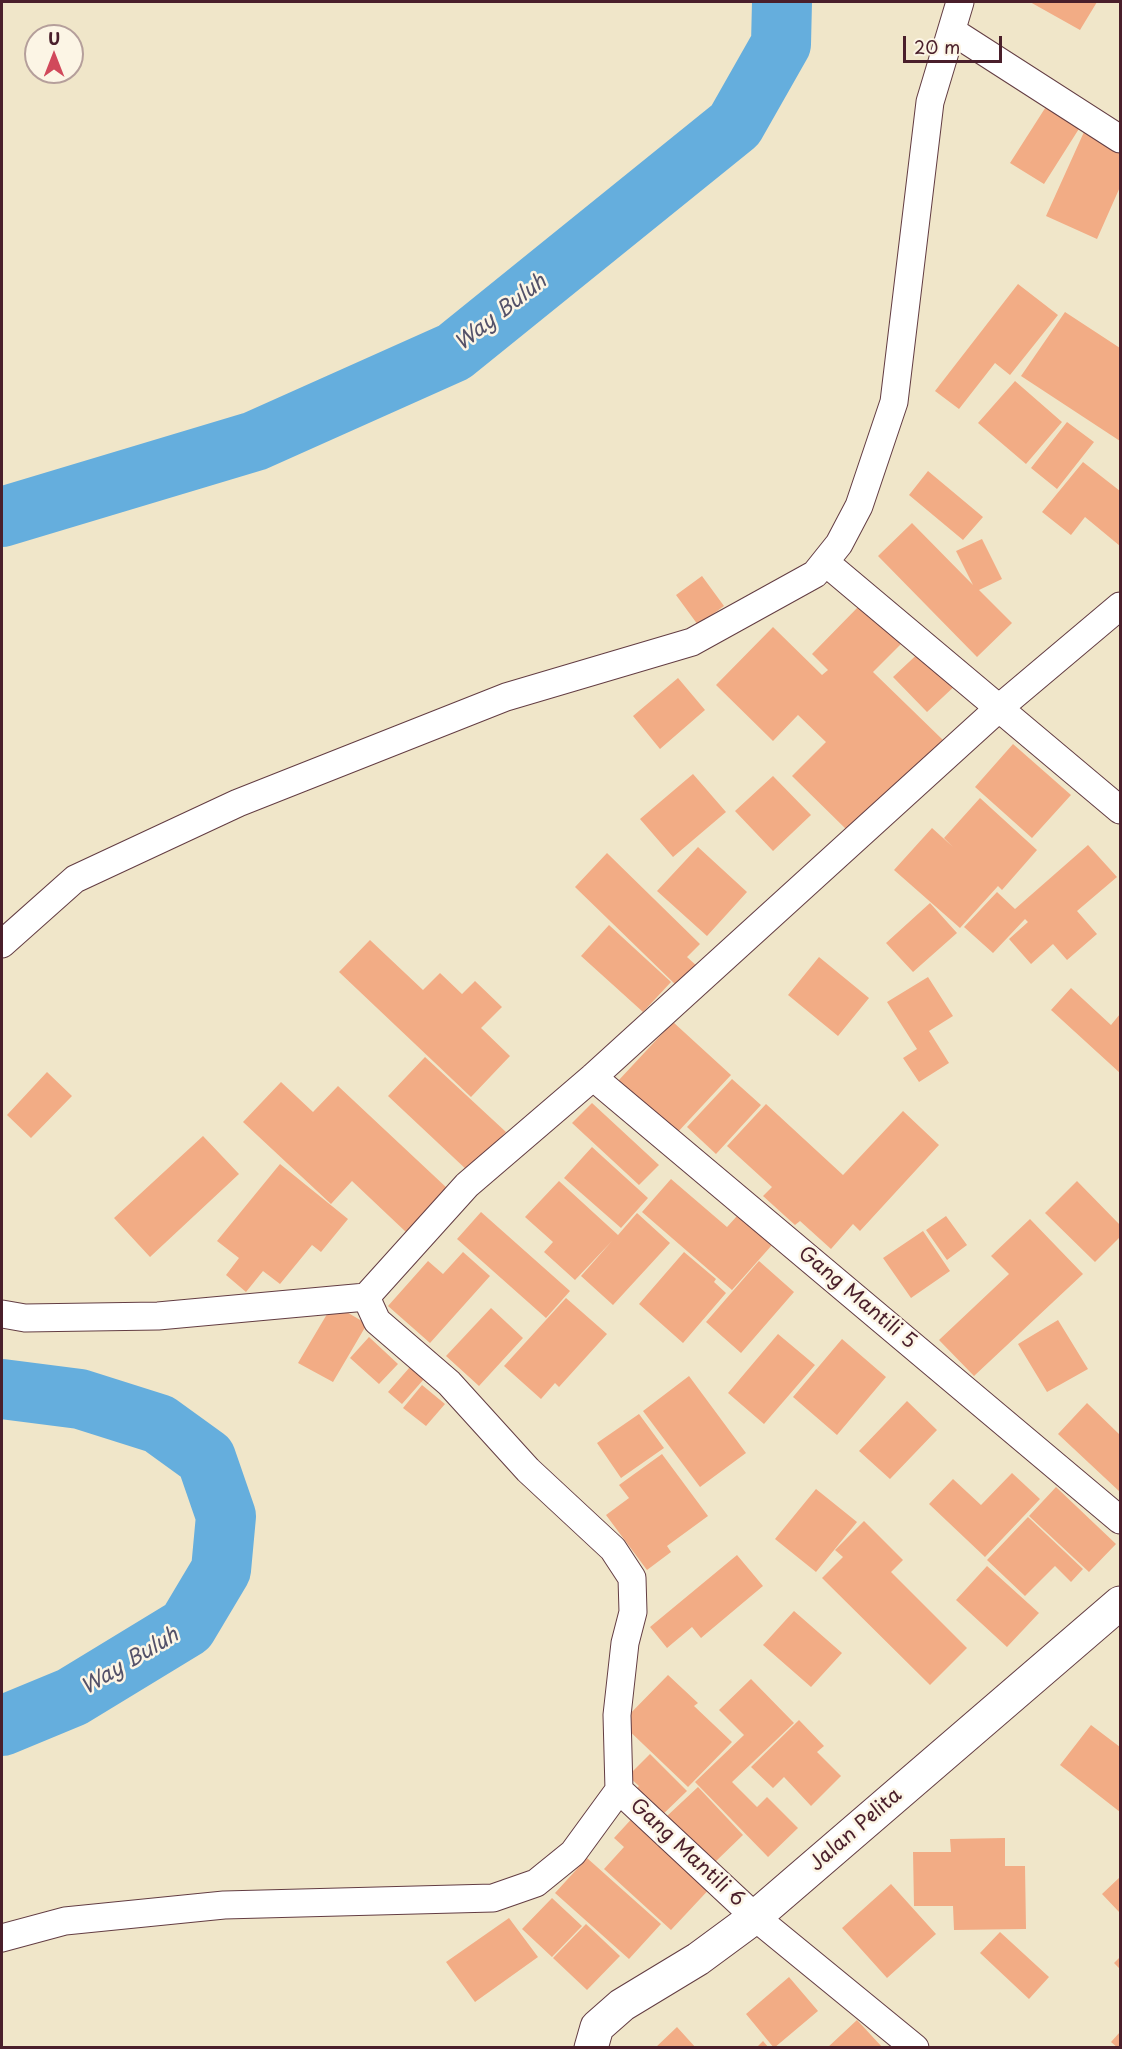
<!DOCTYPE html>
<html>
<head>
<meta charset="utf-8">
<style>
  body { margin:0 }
  #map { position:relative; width:1122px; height:2049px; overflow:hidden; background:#f0e6c9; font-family:"Playpen Sans",sans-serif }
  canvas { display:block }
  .frame { position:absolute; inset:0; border:3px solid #4a1f2b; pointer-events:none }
  .north { position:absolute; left:24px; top:24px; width:60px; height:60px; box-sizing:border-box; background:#fcf5e5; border:2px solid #b59f9b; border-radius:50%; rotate:0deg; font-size:16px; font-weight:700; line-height:24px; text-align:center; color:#4a1f2b }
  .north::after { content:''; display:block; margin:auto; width:21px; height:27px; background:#d1495b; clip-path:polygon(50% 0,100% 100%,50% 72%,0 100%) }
  .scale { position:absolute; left:903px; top:36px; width:99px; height:27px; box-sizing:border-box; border:3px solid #4a1f2b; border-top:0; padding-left:8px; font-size:18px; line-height:21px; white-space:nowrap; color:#4a1f2b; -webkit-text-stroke:4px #fcf5e5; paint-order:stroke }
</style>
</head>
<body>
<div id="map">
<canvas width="1122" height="2049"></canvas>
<div class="frame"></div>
<div class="north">U</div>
<div class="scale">20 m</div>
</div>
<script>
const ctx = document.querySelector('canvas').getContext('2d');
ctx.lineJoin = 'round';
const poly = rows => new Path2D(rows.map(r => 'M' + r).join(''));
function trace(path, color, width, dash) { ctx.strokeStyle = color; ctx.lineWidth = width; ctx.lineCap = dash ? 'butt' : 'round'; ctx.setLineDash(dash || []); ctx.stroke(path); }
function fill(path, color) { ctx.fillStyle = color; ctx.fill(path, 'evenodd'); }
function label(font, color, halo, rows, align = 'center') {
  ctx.font = font + ' "Playpen Sans",sans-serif'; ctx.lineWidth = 5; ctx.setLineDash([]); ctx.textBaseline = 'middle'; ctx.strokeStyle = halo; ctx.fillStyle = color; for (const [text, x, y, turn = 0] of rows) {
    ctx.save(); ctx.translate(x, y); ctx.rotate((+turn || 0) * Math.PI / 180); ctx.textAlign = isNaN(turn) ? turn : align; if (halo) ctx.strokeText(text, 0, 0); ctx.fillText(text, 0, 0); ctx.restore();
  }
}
trace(poly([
  [2,517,255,441,454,352,735,125,781,44,782,2],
  [2,1389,80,1399,159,1424,206,1458,226,1516,221,1570,187,1627,72,1697,2,1726]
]), '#65aedd', 60);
fill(poly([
  [1030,2,1097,2,1080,30],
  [1049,102,1082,124,1044,184,1010,163],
  [1084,132,1120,148,1120,187,1097,239,1046,216],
  [1018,284,1058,315,1010,375,995,363,959,409,935,391],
  [1065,312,1120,348,1120,441,1021,376],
  [1015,381,1062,422,1026,464,978,423],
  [1067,422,1094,442,1057,489,1031,468],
  [1083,462,1120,491,1120,546,1085,517,1071,535,1042,512],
  [928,471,983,517,963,540,909,495],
  [912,523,973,585,956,551,982,539,1002,579,979,590,1012,623,977,657,878,556],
  [702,576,724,606,698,625,676,595],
  [860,605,901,644,873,672,944,741,851,834,792,776,826,742,798,715,773,741,716,685,773,627,822,675,828,670,812,654],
  [925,647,959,682,927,712,893,677],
  [678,678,705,710,660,749,633,716],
  [1013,744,1071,795,1032,838,975,787],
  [693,774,726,812,673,857,640,819],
  [773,776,811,815,773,851,735,811],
  [980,798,1037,850,1002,890,998,886,960,928,894,870,932,828,953,847,944,838],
  [1088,845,1117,877,1077,911,1097,934,1067,960,1053,944,1031,964,1009,939,1028,922,1025,919,993,953,964,927,997,892,1015,909],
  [698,847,747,892,707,936,657,891],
  [607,853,700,944,687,957,698,967,678,987,575,887],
  [930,903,957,933,913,972,886,943],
  [609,925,671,982,643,1012,581,956],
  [370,940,423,990,440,973,462,994,475,981,502,1007,481,1028,510,1056,471,1097,339,972],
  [819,957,869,998,838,1036,788,995],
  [928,977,953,1016,929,1031,949,1063,919,1082,903,1058,917,1049,887,1002],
  [1071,988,1111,1025,1120,1014,1120,1073,1051,1010],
  [673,1022,731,1075,676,1134,618,1081],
  [425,1057,506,1132,469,1172,388,1096],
  [47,1072,72,1096,31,1138,7,1115],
  [732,1079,761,1105,716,1154,687,1127],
  [281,1082,313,1112,338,1086,448,1189,407,1233,352,1181,331,1204,243,1122],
  [592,1103,659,1165,639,1185,572,1123],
  [766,1104,843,1175,903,1111,939,1145,860,1231,853,1224,831,1249,800,1221,795,1225,763,1196,772,1187,727,1146],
  [203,1136,239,1174,150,1257,114,1218],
  [592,1147,648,1198,621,1228,564,1178],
  [280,1164,348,1219,321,1252,312,1245,280,1284,263,1271,246,1292,226,1275,239,1258,217,1241],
  [671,1179,727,1227,737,1216,772,1245,732,1290,642,1212],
  [559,1181,618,1235,637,1213,670,1243,613,1305,581,1276,612,1241,575,1280,544,1252,553,1242,525,1217],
  [1077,1181,1120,1225,1120,1237,1095,1262,1045,1213],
  [481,1212,570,1291,546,1318,457,1239],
  [946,1216,967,1245,947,1260,926,1230],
  [1030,1219,1083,1274,974,1376,939,1340,1009,1274,991,1256],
  [923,1231,950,1271,911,1298,883,1258],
  [463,1252,490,1276,430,1343,388,1306,428,1261,443,1274],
  [684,1252,716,1279,714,1282,726,1293,683,1343,639,1304],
  [759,1261,794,1292,741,1353,706,1322],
  [566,1298,607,1334,559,1387,555,1383,541,1399,504,1366],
  [333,1304,367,1324,333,1382,298,1363],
  [491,1308,523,1338,479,1386,446,1356],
  [1058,1320,1088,1369,1047,1392,1018,1344],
  [778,1334,815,1365,764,1424,728,1393],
  [369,1337,398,1364,379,1384,350,1358],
  [842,1339,886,1377,837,1435,793,1397],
  [410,1367,424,1379,402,1404,388,1392],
  [689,1376,746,1453,700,1487,643,1411],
  [422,1385,445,1404,426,1426,403,1408],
  [907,1401,937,1430,890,1479,859,1451],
  [1087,1403,1120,1435,1120,1492,1058,1434],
  [639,1414,664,1448,621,1478,597,1443],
  [662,1454,708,1516,667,1546,671,1552,647,1570,606,1515,629,1498,619,1485],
  [1012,1473,1040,1499,985,1557,929,1504,953,1479,981,1505],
  [1056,1487,1116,1544,1089,1572,1029,1516],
  [816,1489,857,1522,816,1572,775,1539],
  [1028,1517,1083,1569,1071,1582,1055,1566,1025,1596,987,1560],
  [864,1521,903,1560,891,1572,967,1648,930,1685,822,1578,843,1557,835,1550],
  [737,1555,763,1586,701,1638,692,1627,667,1648,650,1627],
  [987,1566,1039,1613,1007,1647,956,1600],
  [794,1611,842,1653,811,1687,763,1645],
  [668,1675,698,1703,694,1706,732,1742,688,1787,621,1723],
  [751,1679,794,1723,732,1782,757,1807,767,1797,798,1828,768,1857,695,1782,744,1735,719,1710],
  [799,1720,824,1746,817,1752,841,1776,811,1806,784,1777,773,1788,751,1767],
  [1091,1725,1120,1747,1120,1812,1060,1765],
  [650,1754,687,1791,656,1821,630,1795,639,1786,628,1776],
  [698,1787,743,1835,713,1864,667,1816],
  [637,1813,714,1884,671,1930,604,1869,624,1847,614,1838],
  [1005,1838,1005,1866,1025,1866,1026,1929,954,1930,953,1906,914,1906,913,1852,951,1852,950,1839],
  [587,1858,661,1924,629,1959,555,1893],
  [1120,1877,1120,1913,1102,1894],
  [891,1884,936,1934,887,1978,842,1928],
  [552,1898,582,1926,552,1957,522,1929],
  [509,1918,538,1957,475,2002,446,1962],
  [586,1924,620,1956,587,1990,553,1958],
  [1000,1932,1049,1977,1029,1999,980,1953],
  [1120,1957,1120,1969,1114,1963],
  [789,1977,818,2011,774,2048,746,2014],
  [857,2020,883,2048,827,2048],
  [677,2027,696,2048,655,2048],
  [1120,2032,1120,2048,1118,2048,1111,2042],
  [763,2041,769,2048,756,2048]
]), '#f2ac85');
const minor = poly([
  [952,31,1120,139],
  [825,562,1120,810],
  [2,944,75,879,238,803,506,697,692,642,815,574,839,544,859,506,894,402,930,102,960,2],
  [593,1077,1120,1520],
  [366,1297,467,1185,593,1077,999,708,1120,606],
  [2,1314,25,1318,158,1316,366,1297,377,1321,449,1383,528,1470,613,1549,632,1578,633,1612,625,1643,617,1715,619,1790,573,1853,536,1883,493,1898,224,1905,65,1921,2,1938],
  [619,1790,755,1917,915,2048]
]);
const tertiary = poly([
  [591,2048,597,2027,622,2005,698,1959,755,1917,1120,1603]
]);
trace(minor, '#633d43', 29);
trace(tertiary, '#633d43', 35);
trace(minor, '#fff', 27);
trace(tertiary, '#fff', 33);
label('20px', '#4a1f2b', '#fcf5e5', [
  ["Gang Mantili 5",857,1298,40],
  ["Jalan Pelita",856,1830,-41],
  ["Gang Mantili 6",687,1853,43]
]);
label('italic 21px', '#535169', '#fcf5e5', [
  ["Way Buluh",501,313,-38],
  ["Way Buluh",130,1662,-31]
]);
</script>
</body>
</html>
